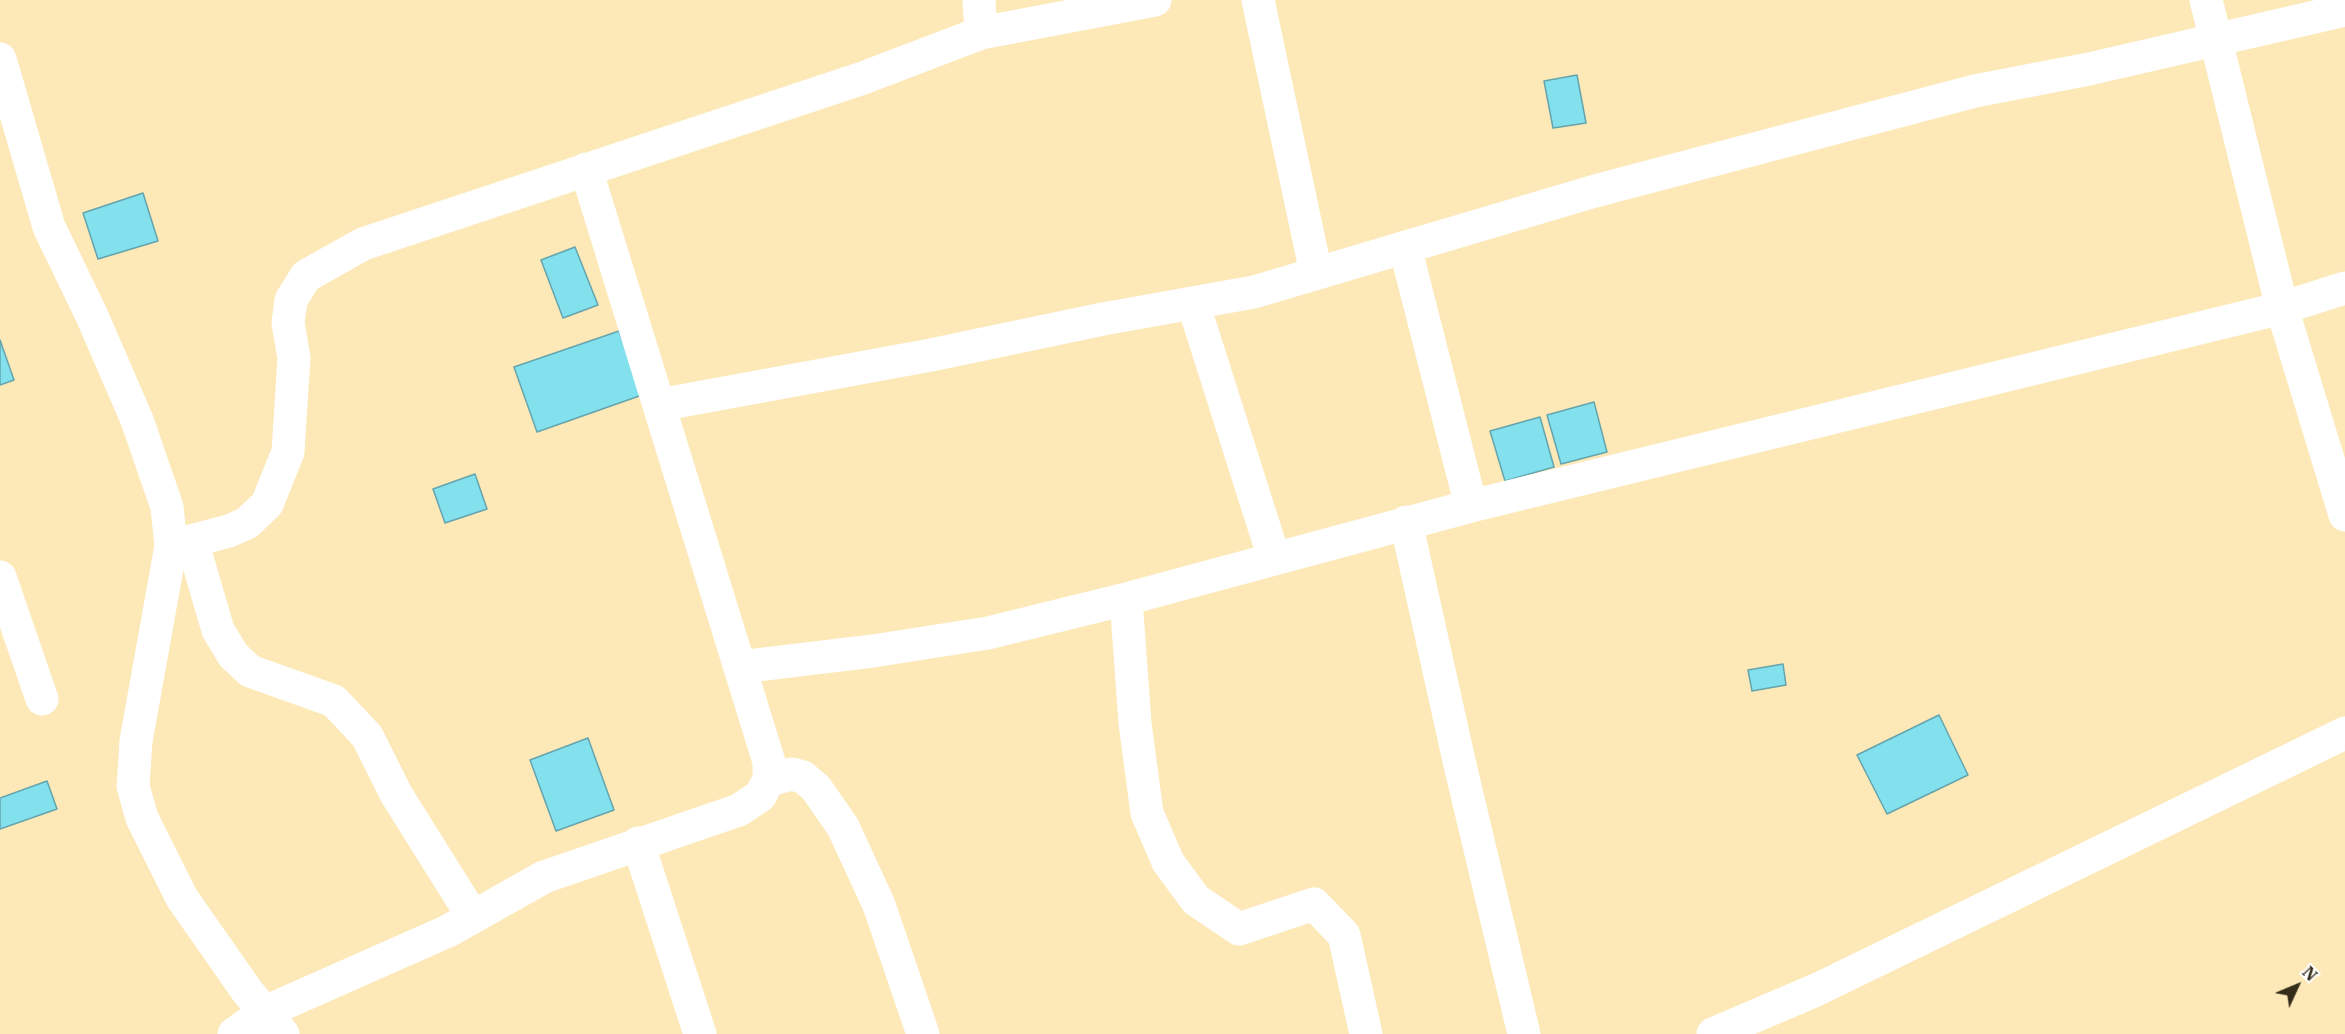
<!DOCTYPE html>
<html>
<head>
<meta charset="utf-8">
<style>
  body { margin:0 }
  #map { position:relative; width:2345px; height:1034px; overflow:hidden; background:#fde8b7; font-family:"IBM Plex Serif",serif }
  canvas { display:block }
  .north { position:absolute; left:2267px; top:956px; width:60px; height:60px; -webkit-text-stroke:4px #fff; paint-order:stroke; rotate:46deg; font-size:16px; font-weight:700; line-height:24px; text-align:center; color:#352d1a }
  .north::after { content:''; display:block; margin:auto; width:21px; height:27px; background:#352d1a; clip-path:polygon(50% 0,100% 100%,50% 72%,0 100%) }
</style>
</head>
<body>
<div id="map">
<canvas width="2345" height="1034"></canvas>
<div class="north">N</div>
</div>
<script>
const ctx = document.querySelector('canvas').getContext('2d');
ctx.lineJoin = 'round';
function fill(path, color) { ctx.fillStyle = color; ctx.fill(path, 'evenodd'); }
const poly = rows => new Path2D(rows.map(r => 'M' + r).join(''));
function trace(path, color, width, dash) { ctx.strokeStyle = color; ctx.lineWidth = width; ctx.lineCap = dash ? 'butt' : 'round'; ctx.setLineDash(dash || []); ctx.stroke(path); }
const building = poly([
  [1577,75,1586,123,1553,128,1544,81,1577,75],
  [143,193,158,241,98,259,83,213,143,193],
  [575,247,598,305,563,318,541,260,575,247],
  [619,331,642,395,537,432,514,367,619,331],
  [0,340,14,380,0,385,0,340],
  [1594,402,1607,452,1561,464,1547,415,1594,402],
  [1540,417,1554,467,1505,481,1490,431,1540,417],
  [475,474,487,509,445,523,433,489,475,474],
  [1783,664,1786,685,1752,691,1748,670,1783,664],
  [1939,715,1968,775,1887,814,1857,755,1939,715],
  [588,738,614,810,556,831,530,760,588,738],
  [47,781,57,809,0,829,0,798,47,781]
]);
fill(building, '#83e1ee');
trace(building, '#64a4ad', 1.5);
trace(poly([
  [979,0,981,33],
  [1258,0,1316,273],
  [2206,0,2282,308,2345,515],
  [0,59,49,227,92,316,137,420,167,507,171,546,136,741,133,786,142,818,182,898,247,991,283,1034],
  [1405,247,1471,506],
  [1193,303,1274,558],
  [659,405,931,355,1103,319,1254,292,1595,191,1975,91,2089,69,2345,10],
  [1406,522,1460,765,1524,1034],
  [192,541,218,630,233,655,250,671,334,701,367,736,396,794,473,917],
  [171,546,229,531,247,523,267,504,288,452,294,358,288,323,291,300,306,276,363,244,863,78,981,33,1155,0],
  [0,577,42,699],
  [1126,599,1135,723,1147,813,1168,862,1196,900,1239,929,1314,904,1344,935,1366,1034],
  [740,667,873,651,988,633,1126,599,1471,506,2282,308,2345,288],
  [769,780,792,774,803,777,816,788,843,827,879,905,923,1034],
  [638,843,700,1034],
  [234,1034,265,1012,448,931,544,877,739,810,760,796,769,780,769,762,586,169],
  [1713,1034,1816,990,2345,733]
]), '#fff', 33);
</script>
</body>
</html>
